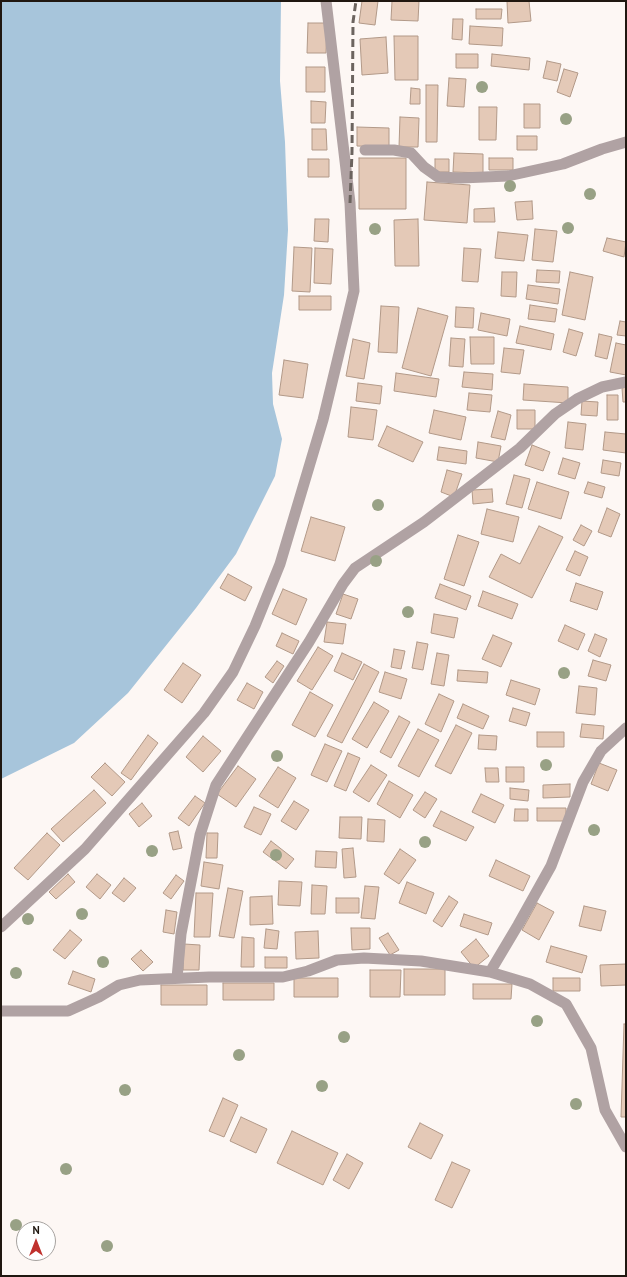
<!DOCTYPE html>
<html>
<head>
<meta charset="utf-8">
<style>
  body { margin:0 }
  #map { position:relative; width:627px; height:1277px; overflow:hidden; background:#fdf7f4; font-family:"PT Sans",sans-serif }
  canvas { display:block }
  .frame { position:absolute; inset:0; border:2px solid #201710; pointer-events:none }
  .north { position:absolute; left:16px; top:1221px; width:40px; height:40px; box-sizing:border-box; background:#fff; border:1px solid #a6a29f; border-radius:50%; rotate:0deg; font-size:11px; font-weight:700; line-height:16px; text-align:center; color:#201710 }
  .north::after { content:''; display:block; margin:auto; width:14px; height:18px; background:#c0312d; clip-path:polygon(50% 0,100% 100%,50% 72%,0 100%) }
</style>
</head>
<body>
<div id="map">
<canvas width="627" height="1277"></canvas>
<div class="frame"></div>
<div class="north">N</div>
</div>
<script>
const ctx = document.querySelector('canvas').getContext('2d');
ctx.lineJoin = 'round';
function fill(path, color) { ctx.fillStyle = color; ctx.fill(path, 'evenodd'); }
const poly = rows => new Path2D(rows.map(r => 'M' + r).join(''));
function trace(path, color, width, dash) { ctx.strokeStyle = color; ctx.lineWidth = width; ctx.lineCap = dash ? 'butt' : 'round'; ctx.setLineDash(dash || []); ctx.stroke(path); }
fill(poly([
  [1,1,281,1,280,81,285,142,288,230,284,295,272,373,273,404,282,439,275,476,236,554,196,608,128,693,74,743,1,779]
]), '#a7c5db');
const building = poly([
  [362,1,378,1,375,25,359,23,362,1],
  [392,1,419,1,418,21,391,20,392,1],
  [507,1,529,1,531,21,508,23,507,1],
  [476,9,502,9,501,19,476,19,476,9],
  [453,19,463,19,462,40,452,39,453,19],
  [308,23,327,23,326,53,307,53,308,23],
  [470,26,503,28,502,46,469,44,470,26],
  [394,36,418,36,418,80,395,80,394,36],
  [386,37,388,73,362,75,360,39,386,37],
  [456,54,478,54,478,68,456,68,456,54],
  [492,54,530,58,529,70,491,66,492,54],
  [547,61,561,64,557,81,543,78,547,61],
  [306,67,325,67,325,92,306,92,306,67],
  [564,69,578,73,570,97,557,92,564,69],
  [449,78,466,79,464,107,447,106,449,78],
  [426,85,438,85,437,142,426,142,426,85],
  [411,88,420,89,420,104,410,104,411,88],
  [311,101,326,102,325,123,311,123,311,101],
  [524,104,540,104,540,128,524,128,524,104],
  [479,107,497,107,496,140,479,140,479,107],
  [400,117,419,118,418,147,399,147,400,117],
  [357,127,389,128,389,147,357,146,357,127],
  [312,129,326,129,327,150,312,150,312,129],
  [517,136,537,136,537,150,517,150,517,136],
  [454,153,483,154,483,173,453,172,454,153],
  [359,158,406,158,406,209,359,209,359,158],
  [489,158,513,158,513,170,489,170,489,158],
  [308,159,329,159,329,177,308,177,308,159],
  [435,159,449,159,449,172,435,172,435,159],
  [427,182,470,185,467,223,424,220,427,182],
  [532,201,533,219,517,220,515,202,532,201],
  [494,208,495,222,474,222,474,209,494,208],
  [315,219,329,219,328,242,314,241,315,219],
  [418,219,419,266,395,266,394,220,418,219],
  [535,229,557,231,553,262,532,260,535,229],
  [498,232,528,235,524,261,495,258,498,232],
  [607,238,626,242,624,257,603,251,607,238],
  [294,247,312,248,310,292,292,291,294,247],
  [315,248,333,249,331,284,314,283,315,248],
  [464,248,481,249,478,282,462,281,464,248],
  [537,270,560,271,559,283,536,282,537,270],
  [502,272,517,272,516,297,501,296,502,272],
  [570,272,593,277,585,320,562,315,570,272],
  [528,285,560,289,558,304,526,299,528,285],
  [299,296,331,296,331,310,299,310,299,296],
  [530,305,557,309,555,322,528,319,530,305],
  [381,306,399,307,397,353,378,352,381,306],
  [456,307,474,308,473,328,455,327,456,307],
  [418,308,448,316,431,376,402,368,418,308],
  [481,313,510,319,507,336,478,330,481,313],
  [620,321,626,322,626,336,617,335,620,321],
  [520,326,554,334,551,350,516,343,520,326],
  [569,329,583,333,576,356,563,352,569,329],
  [599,334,612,337,607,359,595,356,599,334],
  [470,337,494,337,494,364,471,364,470,337],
  [451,338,465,339,463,367,449,366,451,338],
  [353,339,370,343,364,379,346,376,353,339],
  [616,343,626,345,626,375,610,372,616,343],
  [504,348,524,350,520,374,501,372,504,348],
  [284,360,308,364,303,398,279,395,284,360],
  [464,372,493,374,492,390,462,387,464,372],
  [396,373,439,379,436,397,394,391,396,373],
  [358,383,382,386,380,404,356,401,358,383],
  [524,384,568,387,568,403,523,400,524,384],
  [626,387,626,402,623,402,622,388,626,387],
  [469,393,492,395,490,412,467,410,469,393],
  [607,395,618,395,618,420,607,420,607,395],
  [582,401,598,402,597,416,581,415,582,401],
  [351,407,377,410,373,440,348,437,351,407],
  [434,410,466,417,461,440,429,433,434,410],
  [517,410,535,410,535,429,517,429,517,410],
  [498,411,511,415,505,440,491,437,498,411],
  [568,422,586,424,583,450,565,448,568,422],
  [387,426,423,442,413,462,378,446,387,426],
  [605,432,626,434,626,453,603,450,605,432],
  [478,442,501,446,498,462,476,458,478,442],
  [532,445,550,452,543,471,525,465,532,445],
  [439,447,467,451,466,464,437,460,439,447],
  [563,458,580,463,575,479,558,474,563,458],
  [603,460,621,463,619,476,601,473,603,460],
  [447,470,462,474,454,497,441,492,447,470],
  [514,475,530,479,522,508,506,504,514,475],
  [537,482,569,492,561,519,528,509,537,482],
  [588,482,605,487,602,498,584,493,588,482],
  [492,489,493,502,473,504,472,490,492,489],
  [607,508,620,514,611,537,598,532,607,508],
  [487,509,519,517,513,542,481,534,487,509],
  [311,517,345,527,335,561,301,551,311,517],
  [581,525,592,531,584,546,573,540,581,525],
  [539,526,563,537,532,598,489,577,501,554,520,564,539,526],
  [458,535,479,542,464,586,444,579,458,535],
  [575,551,588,557,580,576,566,570,575,551],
  [228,574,252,587,245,601,220,588,228,574],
  [576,583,603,592,597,610,570,601,576,583],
  [440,584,471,596,466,610,435,598,440,584],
  [283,589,307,599,296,625,272,614,283,589],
  [483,591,518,604,512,619,478,606,483,591],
  [343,594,358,599,351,619,336,614,343,594],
  [434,614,458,618,454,638,431,633,434,614],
  [327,622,346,624,343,644,324,642,327,622],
  [565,625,585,634,578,650,558,641,565,625],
  [282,633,299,641,293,654,276,646,282,633],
  [595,634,607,639,600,657,588,651,595,634],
  [493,635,512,643,501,667,482,659,493,635],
  [417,642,428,644,423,670,412,668,417,642],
  [318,647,333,656,312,690,297,681,318,647],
  [394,649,405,651,401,669,391,667,394,649],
  [342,653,362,662,353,680,334,671,342,653],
  [437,653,449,655,444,686,431,684,437,653],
  [593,660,611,665,606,681,588,676,593,660],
  [277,661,284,666,273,683,265,677,277,661],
  [183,663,201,675,182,703,164,690,183,663],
  [364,664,379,672,342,743,327,736,364,664],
  [458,670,488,672,487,683,457,681,458,670],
  [385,672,407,679,401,699,379,692,385,672],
  [511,680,540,689,535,705,506,695,511,680],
  [247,683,263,692,254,709,237,700,247,683],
  [579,686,597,688,595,715,576,713,579,686],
  [310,692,333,705,315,737,292,725,310,692],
  [439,694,454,701,441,732,425,724,439,694],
  [374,702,389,711,367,748,352,739,374,702],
  [463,704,489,716,483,729,457,718,463,704],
  [513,708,530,713,526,726,509,721,513,708],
  [399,716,410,722,391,758,380,752,399,716],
  [582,724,604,726,603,739,580,737,582,724],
  [456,725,472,733,451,774,435,766,456,725],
  [418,729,439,740,419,777,398,766,418,729],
  [537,732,564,732,564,747,537,747,537,732],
  [148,735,158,743,131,780,121,773,148,735],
  [479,735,497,736,496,750,478,749,479,735],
  [203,736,221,751,203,772,186,757,203,736],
  [325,744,342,751,327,782,311,775,325,744],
  [348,753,360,758,346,791,334,786,348,753],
  [105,763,125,782,112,796,91,777,105,763],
  [599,763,617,770,608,791,591,784,599,763],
  [371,765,387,775,369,802,353,792,371,765],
  [238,766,256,779,236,807,217,794,238,766],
  [278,767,296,778,278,808,259,796,278,767],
  [506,767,524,767,524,782,506,782,506,767],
  [485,768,498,768,499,782,486,782,485,768],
  [389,781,413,795,400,818,377,804,389,781],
  [570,784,570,797,543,798,543,785,570,784],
  [510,788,529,790,528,801,510,799,510,788],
  [94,790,106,803,63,842,51,829,94,790],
  [425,792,437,799,425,818,413,810,425,792],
  [481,794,504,805,495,823,472,812,481,794],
  [195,796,205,803,189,826,178,818,195,796],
  [294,801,309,810,296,830,281,821,294,801],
  [142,803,152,816,139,827,129,814,142,803],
  [254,807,271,814,261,835,244,827,254,807],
  [537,808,566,808,566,821,537,821,537,808],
  [515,809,528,809,528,821,514,821,515,809],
  [441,811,474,827,466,841,433,826,441,811],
  [340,817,362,817,361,839,339,838,340,817],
  [368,819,385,820,384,842,367,841,368,819],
  [178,831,182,848,173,850,169,833,178,831],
  [47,833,60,845,28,880,14,868,47,833],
  [207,833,218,833,217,858,206,858,207,833],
  [271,841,294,859,286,869,263,852,271,841],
  [353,848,356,877,344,878,342,849,353,848],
  [400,849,416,860,399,884,384,874,400,849],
  [316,851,337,852,336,868,315,867,316,851],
  [496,860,530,876,523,891,489,876,496,860],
  [204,862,223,865,219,889,201,886,204,862],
  [68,874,75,882,56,899,49,892,68,874],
  [97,874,111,885,100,899,86,887,97,874],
  [176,875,184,881,171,899,163,893,176,875],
  [124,878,136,888,124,902,112,893,124,878],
  [279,881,302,882,300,906,278,905,279,881],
  [407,882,434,893,426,914,399,903,407,882],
  [312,885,327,886,325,914,311,914,312,885],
  [365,886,379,887,375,919,361,918,365,886],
  [228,888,243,891,234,938,219,936,228,888],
  [196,893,213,893,210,937,194,937,196,893],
  [272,896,273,924,250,925,250,897,272,896],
  [449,896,458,902,442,927,433,921,449,896],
  [336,898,359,898,359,913,336,913,336,898],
  [537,903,554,912,539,940,522,930,537,903],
  [584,906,606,911,601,931,579,926,584,906],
  [166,910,177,912,174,934,163,932,166,910],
  [464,914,492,923,488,935,460,926,464,914],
  [351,928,370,928,370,949,352,950,351,928],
  [266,929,279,931,277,949,264,948,266,929],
  [70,930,82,940,65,959,53,950,70,930],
  [318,931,319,958,296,959,295,932,318,931],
  [388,933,399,950,390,955,379,938,388,933],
  [242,937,254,938,254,967,241,967,242,937],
  [476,939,489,956,474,968,461,952,476,939],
  [184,944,200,945,199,970,183,970,184,944],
  [551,946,587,956,582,973,546,962,551,946],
  [141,950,153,962,143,971,131,959,141,950],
  [265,957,287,957,287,968,265,968,265,957],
  [626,964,626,985,601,986,600,965,626,964],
  [404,969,445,969,445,995,404,995,404,969],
  [370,970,401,970,400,997,370,997,370,970],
  [73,971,95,979,91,992,68,984,73,971],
  [294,978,338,978,338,997,294,997,294,978],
  [553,978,580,978,580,991,553,991,553,978],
  [223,983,274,983,274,1000,223,1000,223,983],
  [473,984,512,984,511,999,473,999,473,984],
  [161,985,207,985,207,1005,161,1005,161,985],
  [624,1024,626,1024,626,1117,621,1117,624,1024],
  [223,1098,238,1105,224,1137,209,1131,223,1098],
  [241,1117,267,1129,256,1153,230,1141,241,1117],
  [420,1123,443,1135,431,1159,408,1147,420,1123],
  [292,1131,338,1153,323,1185,277,1163,292,1131],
  [347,1154,363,1163,349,1189,333,1180,347,1154],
  [452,1162,470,1170,452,1208,435,1200,452,1162]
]);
fill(building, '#e4c9b7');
trace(building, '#b29988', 1);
trace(poly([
  [365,150,394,150,411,153,424,167,438,177,461,178,508,176,563,164,602,149,626,142],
  [1,927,85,849,204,713,233,672,255,626,280,564,323,420,354,291,350,203,326,1],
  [490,972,518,925,551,866,583,782,601,751,626,728],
  [177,978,181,934,200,835,216,785,309,642,343,584,355,568,424,522,463,492,520,448,555,414,577,399,602,387,626,382],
  [1,1011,68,1011,99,997,119,985,140,980,209,977,283,977,308,971,337,960,364,958,421,961,490,972,530,984,566,1004,591,1048,605,1110,626,1147]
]), '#b0a2a3', 11);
trace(poly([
  [350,203,352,152,353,22,356,1]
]), '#6c645f', 3, [8, 4]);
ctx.fillStyle = '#98a185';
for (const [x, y] of [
  [482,87],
  [566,119],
  [510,186],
  [590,194],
  [568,228],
  [375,229],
  [378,505],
  [376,561],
  [408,612],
  [564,673],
  [277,756],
  [546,765],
  [594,830],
  [425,842],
  [152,851],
  [276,855],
  [82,914],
  [28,919],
  [103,962],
  [16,973],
  [537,1021],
  [344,1037],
  [239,1055],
  [322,1086],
  [125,1090],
  [576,1104],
  [66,1169],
  [16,1225],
  [107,1246]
]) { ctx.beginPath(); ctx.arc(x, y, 6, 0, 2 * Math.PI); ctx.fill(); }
</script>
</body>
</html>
